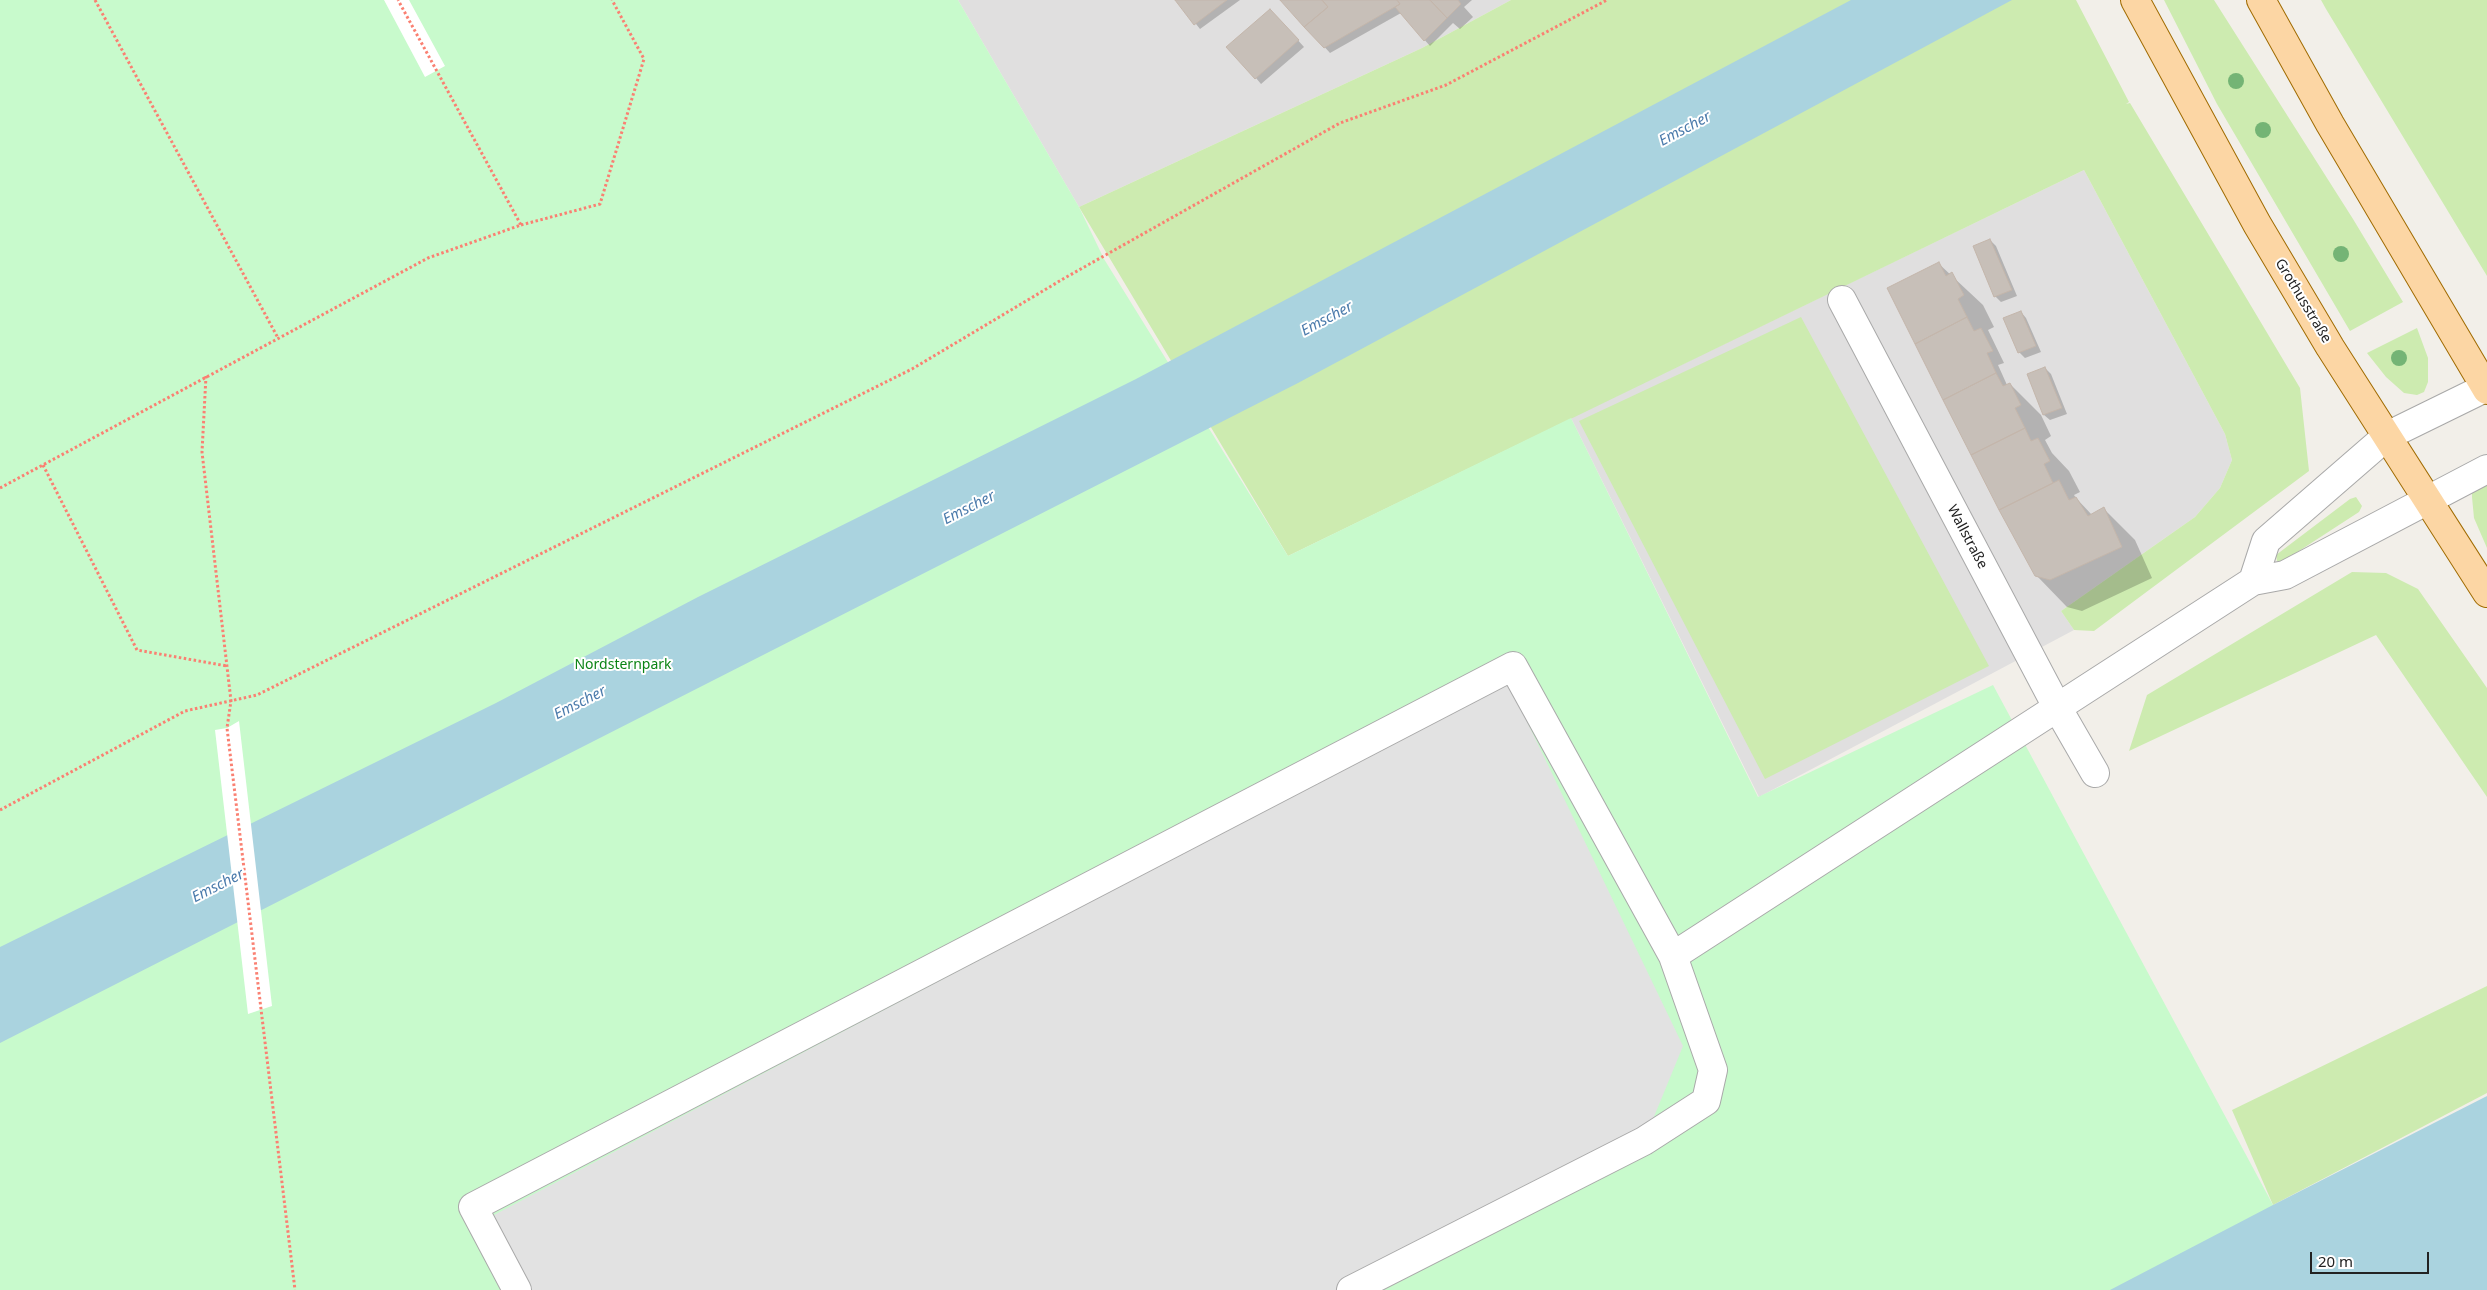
<!DOCTYPE html>
<html>
<head>
<meta charset="utf-8">
<style>
  body { margin:0 }
  #map { position:relative; width:2487px; height:1290px; overflow:hidden; background:#f2efe9; font-family:"Noto Sans",sans-serif }
  canvas { display:block }
  .scale { position:absolute; left:2310px; top:1252px; width:119px; height:22px; box-sizing:border-box; border:2px solid #222; border-top:0; padding-left:6px; font-size:15px; line-height:18px; white-space:nowrap; color:#222; -webkit-text-stroke:4px #fff; paint-order:stroke }
</style>
</head>
<body>
<div id="map">
<canvas width="2487" height="1290"></canvas>
<div class="scale">20 m</div>
</div>
<script>
const ctx = document.querySelector('canvas').getContext('2d');
ctx.lineJoin = 'round';
function fill(path, color) { ctx.fillStyle = color; ctx.fill(path, 'evenodd'); }
const poly = rows => new Path2D(rows.map(r => 'M' + r).join(''));
function trace(path, color, width, dash) { ctx.strokeStyle = color; ctx.lineWidth = width; ctx.lineCap = dash ? 'butt' : 'round'; ctx.setLineDash(dash || []); ctx.stroke(path); }
function label(font, color, halo, rows, align = 'center') {
  ctx.font = font + ' "Noto Sans",sans-serif'; ctx.lineWidth = 4; ctx.setLineDash([]); ctx.textBaseline = 'middle'; ctx.strokeStyle = halo; ctx.fillStyle = color; for (const [text, x, y, turn = 0] of rows) {
    ctx.save(); ctx.translate(x, y); ctx.rotate((+turn || 0) * Math.PI / 180); ctx.textAlign = isNaN(turn) ? turn : align; if (halo) ctx.strokeText(text, 0, 0); ctx.fillText(text, 0, 0); ctx.restore();
  }
}
fill(poly([
  [958,0,1511,0,1422,48,1079,207],
  [2084,170,2225,434,2232,460,2220,488,2195,517,2061,611,2074,630,1759,797,1571,418]
]), '#e0dfdf');
fill(poly([
  [1511,0,2076,0,2129,102,2126,104,2130,103,2300,388,2309,471,2094,631,2074,630,2061,611,2195,517,2220,488,2232,460,2225,434,2084,170,1288,556,1079,207,1422,48],
  [2164,0,2214,0,2353,219,2403,302,2350,331,2217,104],
  [2321,0,2487,0,2487,276,2326,9],
  [1801,317,1989,666,1765,779,1579,421],
  [2417,328,2428,358,2428,382,2424,392,2417,395,2404,393,2386,377,2367,353],
  [2483,483,2487,486,2487,548,2474,518,2472,497,2472,489],
  [2356,497,2362,506,2359,512,2282,562,2277,561,2276,555,2350,499],
  [2352,572,2386,573,2418,589,2487,688,2487,797,2376,635,2129,751,2147,695],
  [2487,986,2487,1093,2273,1205,2232,1110]
]), '#cdebb0');
fill(poly([
  [0,0,958,0,1079,207,1104,259,1288,556,1571,418,1758,797,1993,685,2273,1205,2302,1290,0,1290]
]), '#c8facc');
fill(poly([
  [1508,682,1683,1046,1644,1141,1351,1290,531,1290,494,1215]
]), '#e2e2e2');
fill(poly([
  [1851,0,2012,0,1298,383,0,1043,0,947,496,703,698,597,1136,379],
  [2487,1096,2487,1290,2110,1290,2273,1205]
]), '#aad3df');
fill(poly([
  [384,0,409,0,445,66,425,77],
  [239,721,272,1006,248,1014,215,730,227,728]
]), '#fff');
fill(poly([
  [1177,0,1240,0,1200,29],
  [1282,0,1472,0,1464,7,1473,17,1460,29,1453,23,1430,46,1401,13,1330,53],
  [1276,16,1304,47,1261,84,1256,78],
  [1990,240,1996,246,2017,296,2001,302,1995,296],
  [1938,263,1983,305,1994,327,1988,330,2004,363,1998,365,2007,385,2010,384,2041,415,2051,436,2045,440,2052,453,2069,471,2080,492,2074,495,2076,498,2092,515,2104,509,2135,540,2152,578,2082,611,2067,607,2036,575],
  [2021,312,2026,318,2041,352,2025,358,2019,352],
  [2045,368,2051,374,2067,414,2050,420,2044,415,2028,375]
]), '#0003');
const building = poly([
  [1175,0,1227,0,1194,25,1175,0],
  [1280,0,1322,0,1328,7,1304,27,1280,0],
  [1322,0,1397,0,1400,4,1324,48,1304,27,1328,7,1322,0],
  [1397,0,1430,0,1447,18,1424,41,1395,7,1400,4,1397,0],
  [1430,0,1458,0,1461,4,1447,18,1430,0],
  [1270,9,1299,40,1255,79,1226,47,1270,9],
  [1990,239,2012,290,1994,297,1973,246,1990,239],
  [1939,262,1946,276,1952,272,1964,295,1958,299,1967,317,1915,344,1887,288,1939,262],
  [2021,311,2036,346,2018,353,2003,318,2021,311],
  [1967,317,1974,331,1981,328,1993,351,1987,353,1996,373,1943,400,1915,344,1967,317],
  [2045,367,2062,408,2043,415,2027,374,2045,367],
  [1996,373,2003,386,2010,383,2021,405,2015,408,2025,428,1971,455,1943,400,1996,373],
  [2025,428,2031,441,2038,438,2050,461,2044,464,2053,483,1999,510,1971,455,2025,428],
  [2059,480,2069,500,2076,497,2088,516,2104,507,2122,547,2050,580,2035,576,1999,510,2059,480]
]);
fill(building, '#c7bfb8');
trace(building, '#c4b6ab', 1);
const minor = poly([
  [1842,300,2057,707,2095,773],
  [2253,581,2266,541,2387,436,2487,387],
  [1673,956,2253,581,2285,575,2487,469],
  [517,1290,473,1207,1513,666,1673,956,1713,1070,1706,1101,1644,1141,1351,1290]
]);
const major = poly([
  [2135,0,2257,224,2330,347,2487,593],
  [2261,0,2330,124,2487,390]
]);
trace(minor, '#a9a9a9', 30);
trace(major, '#a06b00', 30);
trace(poly([
  [95,0,278,338],
  [521,225,600,204,644,59,612,0],
  [206,376,202,452,231,701,227,728,295,1290],
  [43,465,137,650,227,666],
  [0,488,428,258,521,225,398,0],
  [0,810,185,711,257,695,912,369,1063,279,1340,123,1446,85,1607,0]
]), '#fa8072', 3, [2.5, 2.5]);
trace(minor, '#fff', 28);
trace(major, '#fcd6a4', 28);
ctx.fillStyle = '#74b475';
for (const [x, y] of [
  [2236,81],
  [2263,130],
  [2341,254],
  [2399,358]
]) { ctx.beginPath(); ctx.arc(x, y, 8, 0, 2 * Math.PI); ctx.fill(); }
label('14px', '#222', '#fff', [
  ["Grothusstraße",2303,301,59],
  ["Wallstraße",1967,537,62]
]);
label('14px', '#0c8416', '#fff', [
  ["Nordsternpark",623,665]
]);
label('italic 15px', '#4a7aab', '#fff', [
  ["Emscher",1685,129,-28],
  ["Emscher",1327,319,-28],
  ["Emscher",969,508,-27],
  ["Emscher",580,703,-27],
  ["Emscher",218,886,-27]
]);
</script>
</body>
</html>
